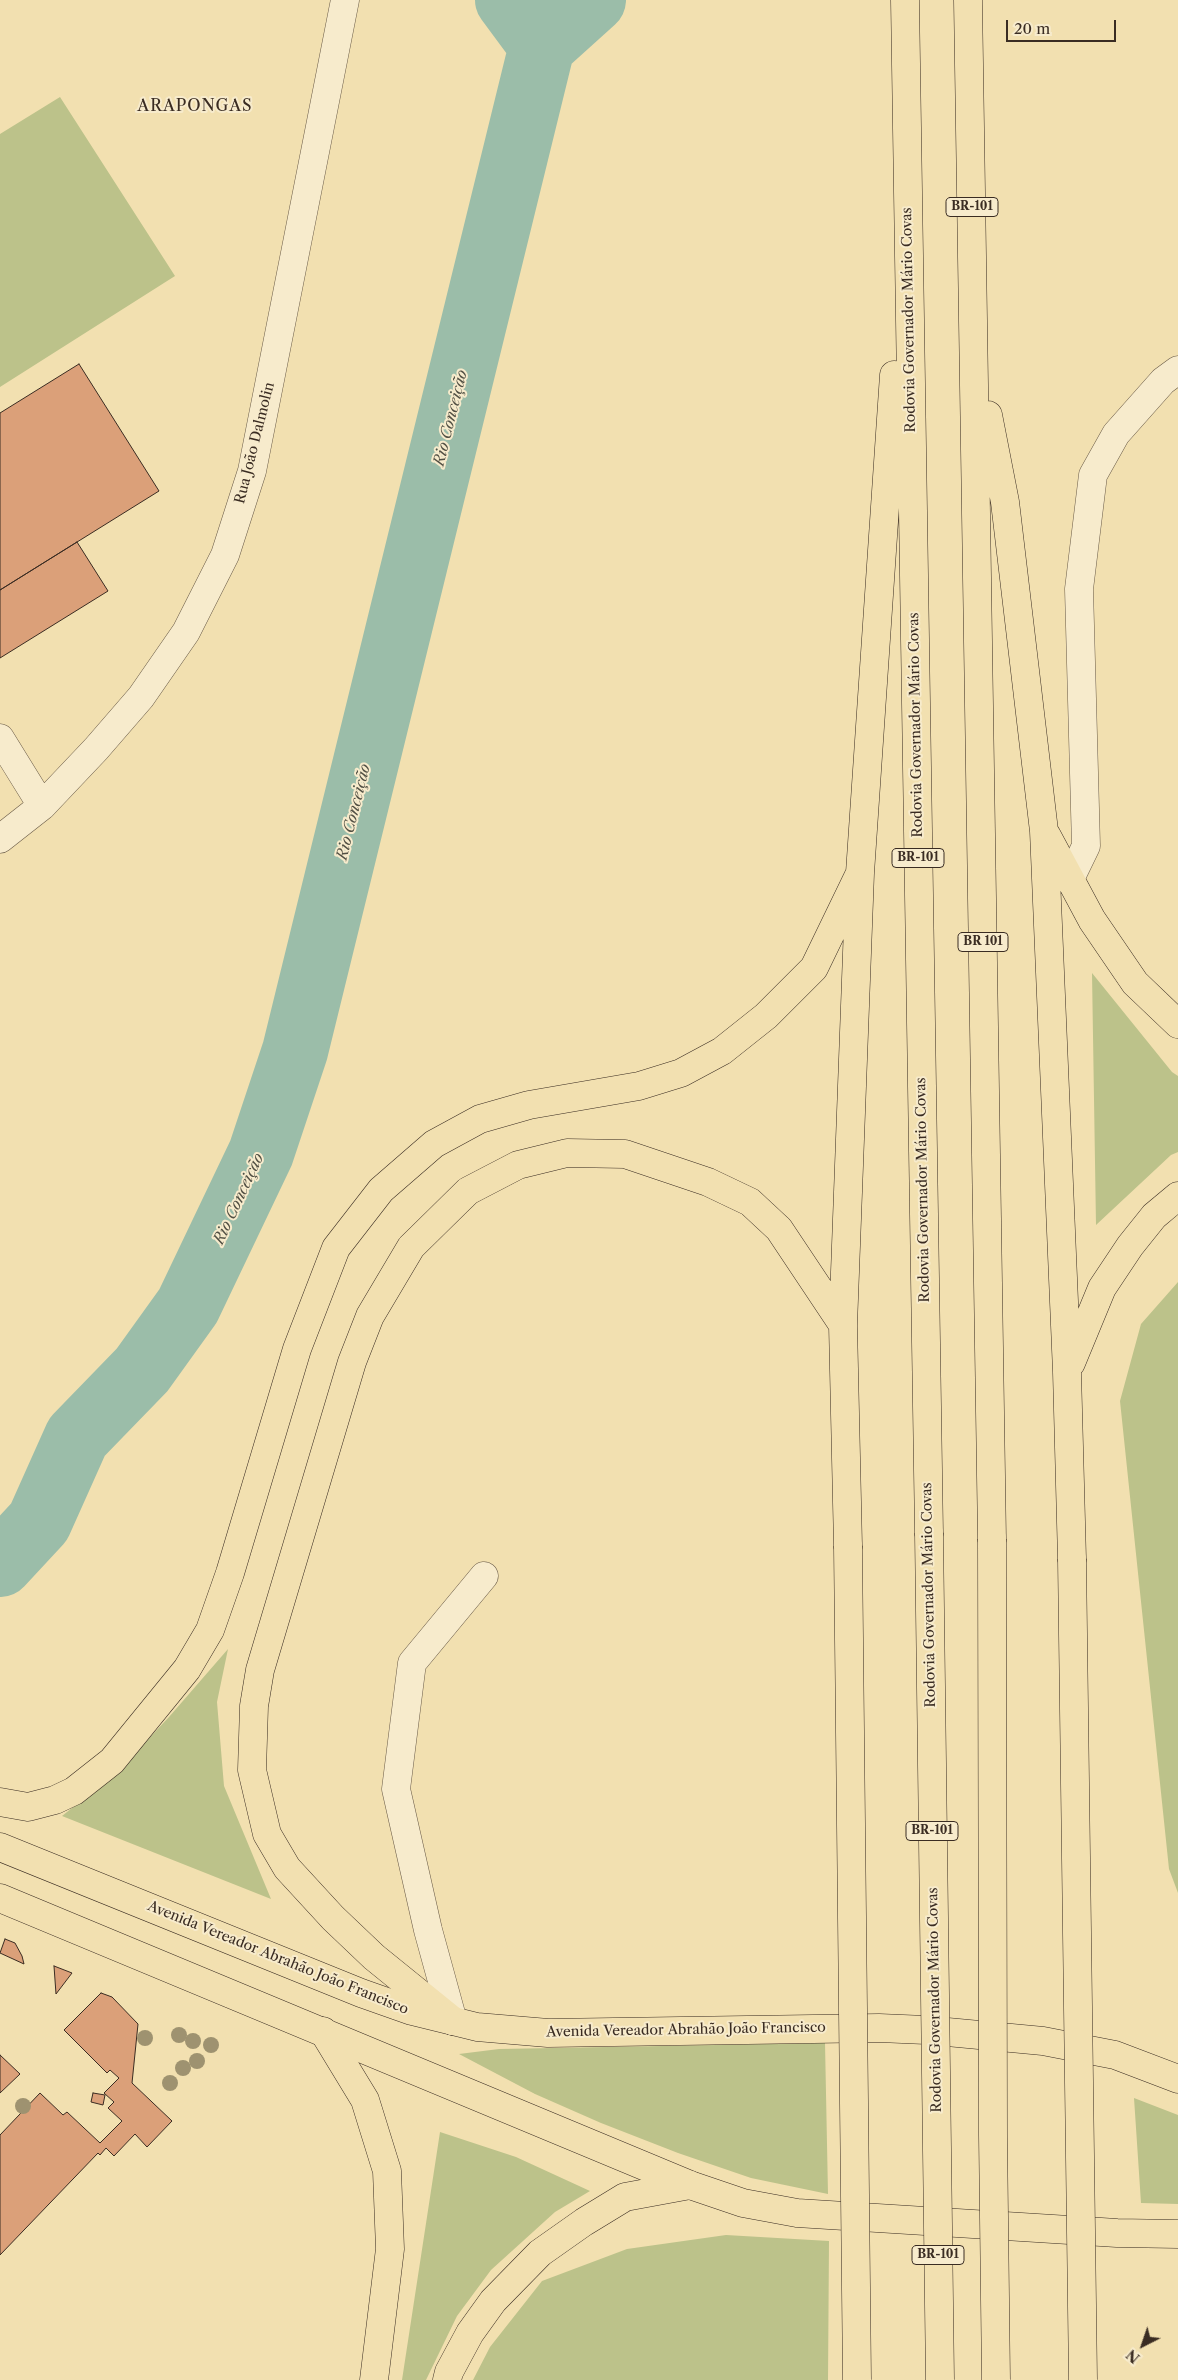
<!DOCTYPE html>
<html>
<head>
<meta charset="utf-8">
<style>
  body { margin:0 }
  #map { position:relative; width:1178px; height:2380px; overflow:hidden; background:#f2e0b0; font-family:"Libre Caslon Text",serif }
  canvas { display:block }
  .north { position:absolute; left:1118px; top:2320px; width:50px; height:50px; -webkit-text-stroke:4px #f7ebcc; paint-order:stroke; rotate:221deg; font-size:14px; font-weight:700; line-height:20px; text-align:center; color:#3a2c22 }
  .north::after { content:''; display:block; margin:auto; width:18px; height:22px; background:#3a2c22; clip-path:polygon(50% 0,100% 100%,50% 72%,0 100%) }
  .scale { position:absolute; left:1006px; top:20px; width:110px; height:22px; box-sizing:border-box; border:2px solid #3a2c22; border-top:0; padding-left:6px; font-size:15px; line-height:18px; white-space:nowrap; color:#3a2c22; -webkit-text-stroke:4px #f7ebcc; paint-order:stroke }
</style>
</head>
<body>
<div id="map">
<canvas width="1178" height="2380"></canvas>
<div class="north">N</div>
<div class="scale">20 m</div>
</div>
<script>
const ctx = document.querySelector('canvas').getContext('2d');
ctx.lineJoin = 'round';
function fill(path, color) { ctx.fillStyle = color; ctx.fill(path, 'evenodd'); }
const poly = rows => new Path2D(rows.map(r => 'M' + r).join(''));
function trace(path, color, width, dash) { ctx.strokeStyle = color; ctx.lineWidth = width; ctx.lineCap = dash ? 'butt' : 'round'; ctx.setLineDash(dash || []); ctx.stroke(path); }
function label(font, color, halo, rows, align = 'center') {
  ctx.font = font + ' "Libre Caslon Text",serif'; ctx.lineWidth = 4; ctx.setLineDash([]); ctx.textBaseline = 'middle'; ctx.strokeStyle = halo; ctx.fillStyle = color; for (const [text, x, y, turn = 0] of rows) {
    ctx.save(); ctx.translate(x, y); ctx.rotate((+turn || 0) * Math.PI / 180); ctx.textAlign = isNaN(turn) ? turn : align; if (halo) ctx.strokeText(text, 0, 0); ctx.fillText(text, 0, 0); ctx.restore();
  }
}
fill(poly([
  [60,97,175,276,0,387,0,134],
  [1092,973,1172,1072,1178,1076,1178,1152,1171,1155,1096,1225],
  [1178,1282,1178,1893,1169,1869,1120,1401,1141,1324],
  [228,1649,217,1702,224,1786,271,1899,62,1816,117,1772,169,1717],
  [825,2043,828,2194,751,2178,678,2153,601,2123,535,2094,459,2054,499,2049],
  [1134,2098,1178,2115,1178,2204,1141,2203],
  [440,2132,516,2157,590,2191,555,2212,491,2270,457,2316,426,2380,402,2380],
  [726,2235,829,2241,828,2380,473,2380,490,2347,542,2281,627,2249]
]), '#bcc28a');
trace(poly([
  [508,0,542,46],
  [542,46,593,0],
  [0,1564,39,1522,77,1437,142,1370,188,1306,261,1153,295,1051,542,46]
]), '#9bbda9', 66);
const building = poly([
  [79,364,159,491,0,590,0,413,79,364],
  [77,542,108,591,0,658,0,590,77,542],
  [5,1939,15,1943,22,1956,24,1964,0,1953,5,1939],
  [54,1966,72,1973,56,1994,54,1966],
  [101,1993,112,1997,138,2024,132,2083,172,2121,147,2147,135,2134,114,2156,106,2148,100,2155,98,2153,0,2255,0,2135,40,2093,63,2115,67,2112,100,2143,122,2121,108,2108,114,2102,104,2093,119,2078,110,2070,107,2073,64,2030,101,1993],
  [0,2055,20,2074,0,2093,0,2055],
  [93,2093,105,2095,103,2105,91,2102,93,2093]
]);
fill(building, '#dba079');
trace(building, '#3a2c22', 1);
const minor = poly([
  [0,738,42,806],
  [0,839,42,806,96,749,141,697,186,632,225,555,252,471,345,0],
  [1070,879,1086,846,1079,589,1093,475,1116,434,1163,381,1178,370],
  [453,2021,428,1930,396,1789,412,1663,484,1576]
]);
const major = poly([
  [0,1847,361,1993,412,2011,477,2027,548,2033,879,2028,926,2030,1043,2041,1115,2055,1178,2079],
  [0,1898,690,2185,743,2203,797,2213,1117,2233,1178,2234]
]);
const highway = poly([
  [905,0,929,1533],
  [968,0,992,1539],
  [988,415,1005,502,1044,831,1067,1372,1072,1559],
  [1047,836,1092,920,1135,983,1178,1024],
  [1071,1363,1102,1288,1130,1246,1154,1216,1178,1196],
  [848,1546,843,1325,860,873,894,375],
  [0,1802,28,1807,55,1800,74,1791,112,1761,187,1669,210,1630,230,1573,297,1349,336,1248,381,1190,434,1144,480,1119,529,1105,639,1086,681,1073,722,1051,766,1016,814,968,860,873],
  [453,2021,374,1957,333,1918,287,1868,267,1834,252,1770,254,1706,260,1670,352,1362,370,1316,411,1247,468,1191,518,1165,567,1153,625,1154,708,1182,750,1202,779,1229,843,1325],
  [323,2031,365,2100,387,2171,390,2249,374,2380],
  [447,2380,449,2372,470,2333,493,2301,540,2253,584,2222,625,2197,690,2185]
]);
trace(minor, '#685946', 29);
trace(major, '#3a2c22', 29);
trace(highway, '#3a2c22', 29);
trace(minor, '#f7ebcc', 28);
trace(major, '#f2e0b0', 28);
trace(highway, '#f2e0b0', 28);
const highwayBridge = poly([
  [929,1533,940,2380],
  [992,1539,993,2135,996,2380],
  [848,1546,857,2380],
  [1072,1559,1083,2380]
]);
trace(highwayBridge, '#3a2c22', 29, []);
trace(highwayBridge, '#f2e0b0', 28);
ctx.fillStyle = '#9e9270';
for (const [x, y] of [
  [179,2035],
  [145,2038],
  [193,2041],
  [211,2045],
  [197,2061],
  [183,2068],
  [170,2083],
  [23,2106]
]) { ctx.beginPath(); ctx.arc(x, y, 8, 0, 2 * Math.PI); ctx.fill(); }
for (const [x, y, w] of [
  [972,207,52],
  [918,858,52],
  [983,942,50],
  [932,1831,52],
  [938,2255,52]
]) { const box = new Path2D(); box.roundRect(x - w / 2, y - 9.5, w, 19, 4); ctx.fillStyle = '#f7ebcc'; ctx.fill(box); trace(box, '#3a2c22', 1); }
label('bold 12px', '#3a2c22', null, [
  ["BR-101",972,207],
  ["BR-101",918,858],
  ["BR 101",983,942],
  ["BR-101",932,1831],
  ["BR-101",938,2255]
]);
label('14px', '#3a2c22', '#f7ebcc', [
  ["Rodovia Governador Mário Covas",909,320,-91],
  ["Rua João Dalmolin",255,443,-76],
  ["Rodovia Governador Mário Covas",916,725,-91],
  ["Rodovia Governador Mário Covas",923,1190,-91],
  ["Rodovia Governador Mário Covas",929,1595,-91],
  ["Avenida Vereador Abrahão João Francisco",278,1958,22],
  ["Rodovia Governador Mário Covas",935,2000,-91],
  ["Avenida Vereador Abrahão João Francisco",686,2030,-1]
]);
label('italic 15px', '#525044', '#f7ebcc', [
  ["Rio Conceição",451,418,-76],
  ["Rio Conceição",354,812,-76],
  ["Rio Conceição",239,1199,-65]
]);
ctx.letterSpacing = '1px';
label('16px', '#3a2c22', '#f7ebcc', [
  ["ARAPONGAS",195,106]
]);
ctx.letterSpacing = '0px';
</script>
</body>
</html>
